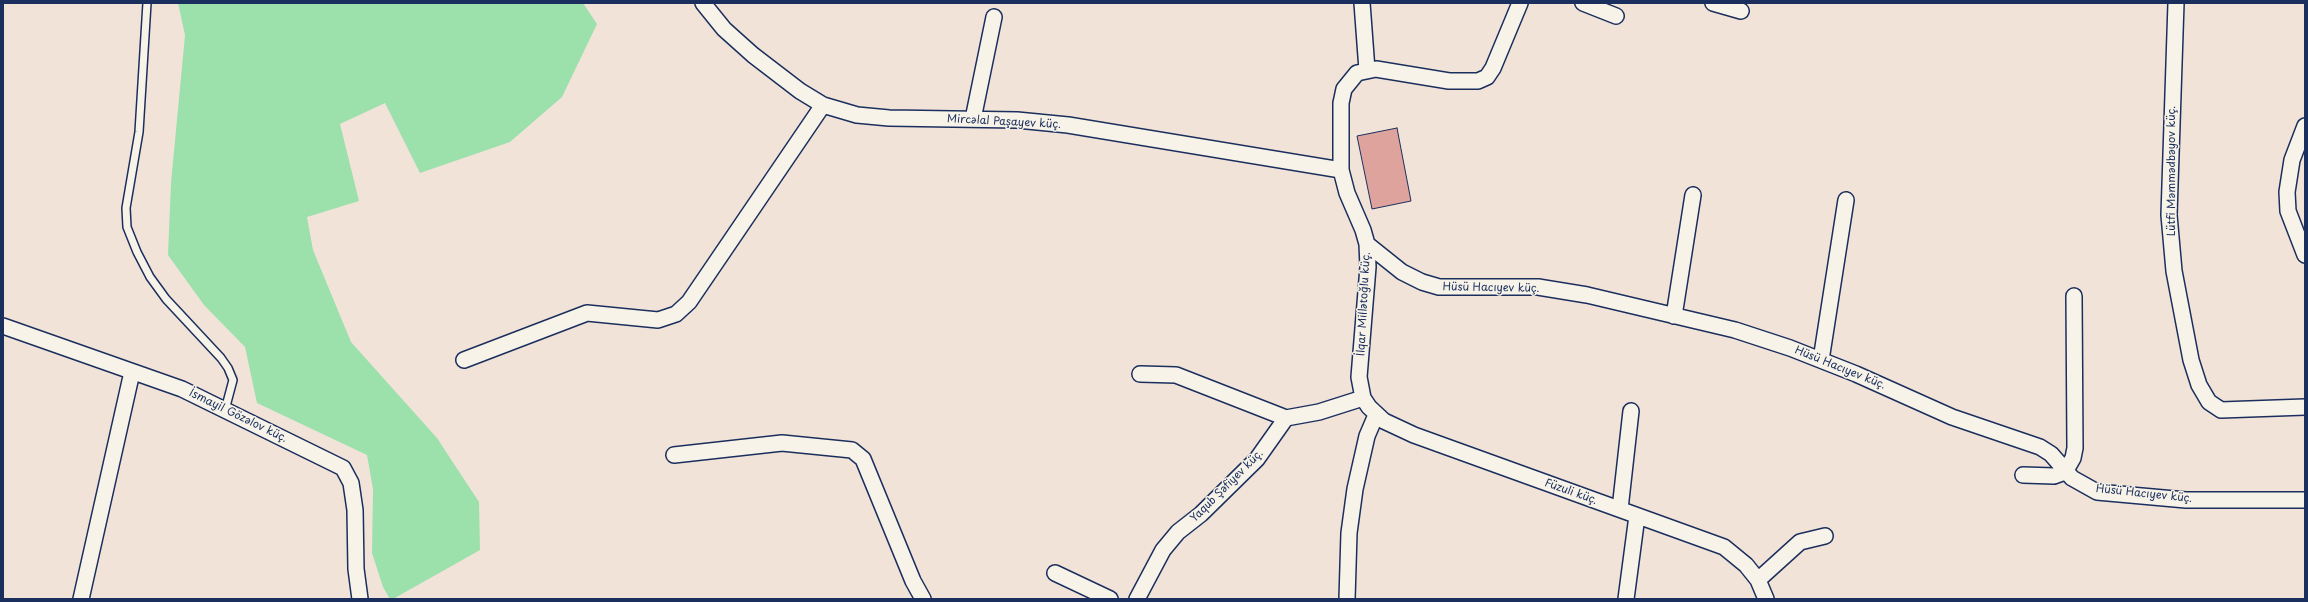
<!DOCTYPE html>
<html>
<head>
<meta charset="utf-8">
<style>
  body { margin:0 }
  #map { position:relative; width:2308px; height:602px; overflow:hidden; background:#f2e3d9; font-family:"Playpen Sans",sans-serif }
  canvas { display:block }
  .frame { position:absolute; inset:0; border:4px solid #1b2f5e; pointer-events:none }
</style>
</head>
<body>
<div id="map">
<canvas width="2308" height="602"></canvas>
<div class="frame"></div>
</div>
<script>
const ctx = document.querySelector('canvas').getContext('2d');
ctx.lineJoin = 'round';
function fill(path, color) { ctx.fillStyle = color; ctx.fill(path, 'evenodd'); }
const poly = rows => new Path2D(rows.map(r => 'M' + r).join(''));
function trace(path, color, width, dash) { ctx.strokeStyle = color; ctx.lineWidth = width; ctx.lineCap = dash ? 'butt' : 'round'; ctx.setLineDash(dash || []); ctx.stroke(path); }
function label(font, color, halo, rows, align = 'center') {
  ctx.font = font + ' "Playpen Sans",sans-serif'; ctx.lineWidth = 3; ctx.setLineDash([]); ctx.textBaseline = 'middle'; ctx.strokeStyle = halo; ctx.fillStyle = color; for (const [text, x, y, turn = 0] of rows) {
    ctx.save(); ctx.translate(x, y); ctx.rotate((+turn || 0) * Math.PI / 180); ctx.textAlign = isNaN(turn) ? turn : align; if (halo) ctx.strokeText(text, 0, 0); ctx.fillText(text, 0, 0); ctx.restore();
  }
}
fill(poly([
  [178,3,583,3,597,24,562,97,510,142,420,173,385,103,340,124,359,201,307,217,313,250,351,342,437,438,479,502,480,550,393,599,390,599,383,587,372,553,373,489,367,455,257,403,245,347,204,305,168,255,171,183,185,35]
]), '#9ce0ac');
const building = poly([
  [1397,128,1411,201,1372,209,1357,136,1397,128]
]);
fill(building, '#dda39c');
trace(building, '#1b2f5e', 1);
const service = poly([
  [147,3,139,132,126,208,127,227,137,252,150,277,166,299,221,358,228,368,233,380,225,410]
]);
const minor = poly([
  [703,3,724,29,753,55,800,91,823,105,857,115,889,118,1017,120,1068,125,1341,170],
  [1362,3,1367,70],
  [1520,3,1493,68,1487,77,1478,81,1449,81,1376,69,1357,73,1344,89,1341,103,1341,170,1347,193,1363,230,1367,244,1368,267,1359,377,1363,398,1369,407,1384,421,1414,435,1724,547,1746,565,1758,580,1766,599],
  [1583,3,1616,16],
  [1713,3,1741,11],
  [2176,3,2169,215,2174,271,2191,360,2199,385,2209,402,2221,410,2305,407],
  [973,119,994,17],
  [2305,126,2292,160,2287,192,2288,211,2305,255],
  [1367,244,1402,272,1422,282,1439,287,1538,287,1587,295,1735,330,1790,348,1856,374,1952,417,2040,447,2051,454,2072,478,2097,492,2186,500,2305,500],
  [1674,316,1693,195],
  [3,326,182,389,343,468,351,483,355,510,356,569,360,599],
  [464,360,587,313,658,320,676,314,689,302,823,105],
  [1821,360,1846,200],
  [1140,374,1176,375,1286,418],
  [674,455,782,443,852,450,863,459,913,581,923,599],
  [2023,475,2054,476,2065,472,2073,458,2075,448,2074,296],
  [1620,509,1631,411],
  [1055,573,1110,599],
  [1758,580,1800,542,1825,536],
  [81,599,132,372],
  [1137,599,1163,550,1178,532,1201,514,1257,459,1286,418,1319,412,1363,398],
  [1347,599,1349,533,1355,489,1367,436,1376,415],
  [1626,599,1637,516]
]);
trace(service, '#1b2f5e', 10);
trace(minor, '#1b2f5e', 18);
trace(service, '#f7f3e8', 7);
trace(minor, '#f7f3e8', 15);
label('11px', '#1b2f5e', '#f7f3e8', [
  ["Mircəlal Paşayev küç.",1004,122,3],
  ["Lütfi Məmmədbəyov küç.",2172,171,-90],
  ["Hüsü Hacıyev küç.",1491,288,1],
  ["İlqar Millətoğlu küç.",1364,304,-87],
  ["Hüsü Hacıyev küç.",1840,368,22],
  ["İsmayil Gözəlov küç.",238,416,26],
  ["Yaqub Şəfiyev küç.",1227,486,-45],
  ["Füzuli küç.",1571,492,20],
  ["Hüsü Hacıyev küç.",2144,494,6]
]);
</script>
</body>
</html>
